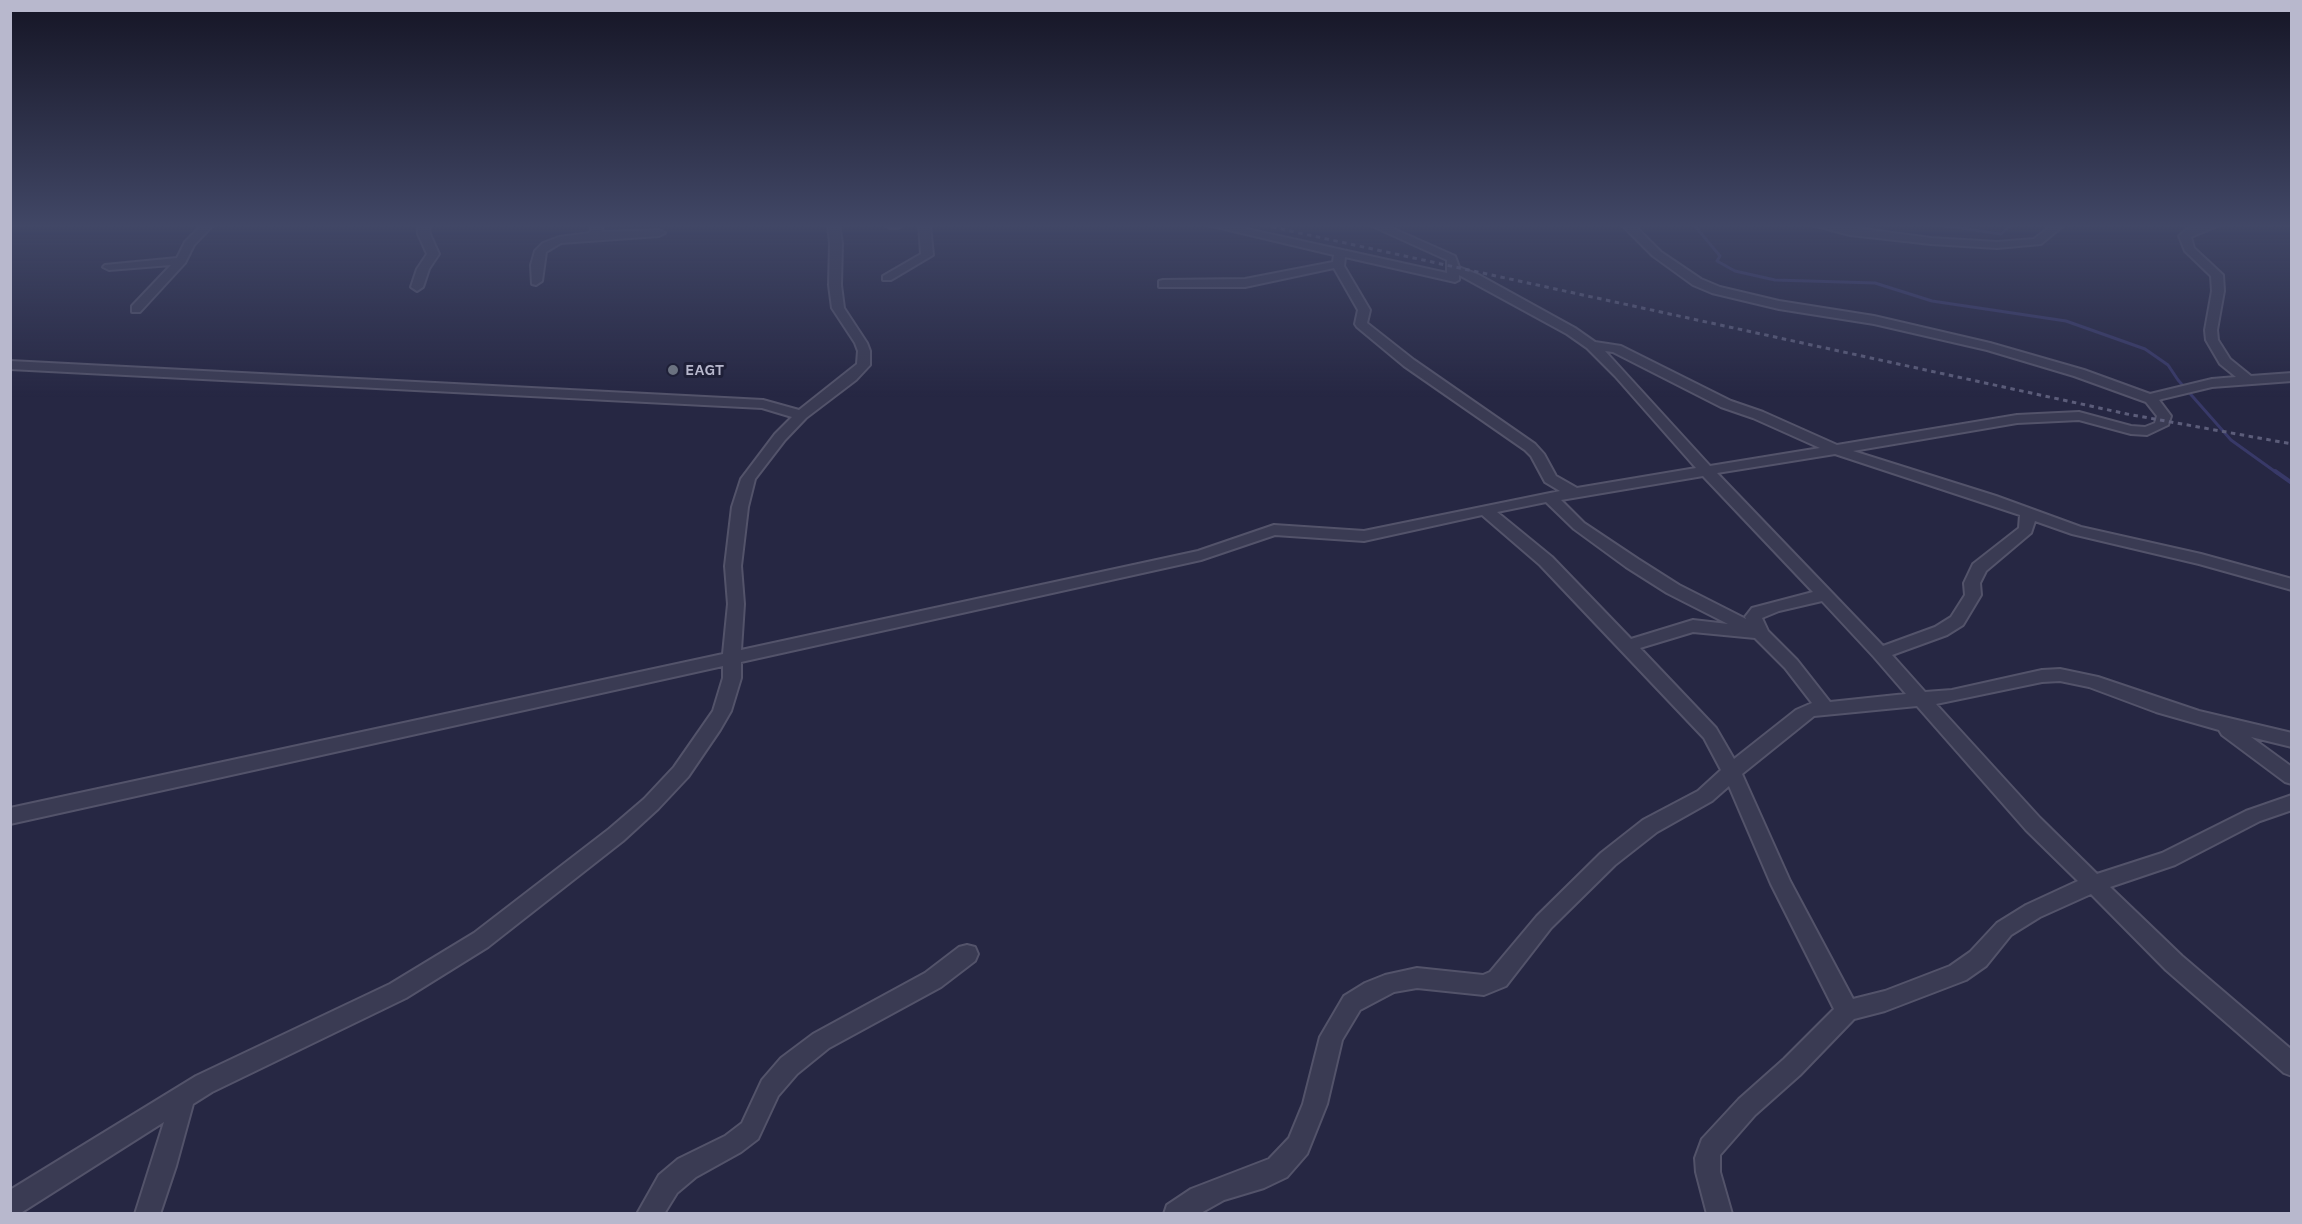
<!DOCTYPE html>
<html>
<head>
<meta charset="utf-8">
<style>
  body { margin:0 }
  #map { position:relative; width:2302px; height:1224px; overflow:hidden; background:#262743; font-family:Karla,sans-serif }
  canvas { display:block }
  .frame { position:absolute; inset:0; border:12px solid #b8b8cd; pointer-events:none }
</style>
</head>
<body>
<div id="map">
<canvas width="2302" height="1224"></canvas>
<div class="frame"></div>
</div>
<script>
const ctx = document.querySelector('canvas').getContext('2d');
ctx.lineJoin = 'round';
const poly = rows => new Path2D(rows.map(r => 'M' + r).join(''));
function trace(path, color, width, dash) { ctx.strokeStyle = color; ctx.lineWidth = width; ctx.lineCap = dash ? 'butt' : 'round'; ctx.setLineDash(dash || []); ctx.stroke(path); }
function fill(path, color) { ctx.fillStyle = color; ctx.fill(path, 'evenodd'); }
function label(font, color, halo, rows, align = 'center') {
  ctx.font = font + ' Karla,sans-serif'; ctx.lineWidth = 6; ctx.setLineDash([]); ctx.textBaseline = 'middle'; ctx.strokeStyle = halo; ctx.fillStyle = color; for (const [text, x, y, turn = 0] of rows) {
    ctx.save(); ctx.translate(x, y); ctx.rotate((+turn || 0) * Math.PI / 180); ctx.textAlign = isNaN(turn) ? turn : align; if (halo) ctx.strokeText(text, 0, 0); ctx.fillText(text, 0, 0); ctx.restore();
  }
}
trace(poly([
  [1694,225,1720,256,1717,261,1735,271,1775,280,1875,283,1932,301,2066,321,2145,349,2168,365,2178,380,2231,440,2277,473],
  [1939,225,2001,234,2011,225]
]), '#383968', 3);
trace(poly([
  [2275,471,2292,483]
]), '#383968', 4);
const minor = poly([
  [202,225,213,225,194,245,185,263,140,312,132,312,132,306,171,265,109,270,103,267,105,265,177,258,185,242,202,225],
  [418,225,429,225,430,234,439,254,429,269,423,287,417,291,411,287,417,269,427,254,418,234,418,225],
  [591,225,603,225,602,232,659,230,665,233,659,236,561,243,546,252,542,281,536,285,532,284,531,265,535,251,543,243,559,237,589,233,591,231,591,225],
  [828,225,839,225,842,243,841,285,844,308,867,343,870,351,870,365,856,380,806,418,785,440,755,479,748,507,741,566,744,604,741,650,1198,551,1274,525,1364,531,1560,491,1545,482,1531,456,1525,450,1404,366,1357,327,1355,324,1358,310,1334,268,1245,287,1159,287,1159,281,1163,280,1245,279,1333,262,1334,255,1208,225,1229,225,1447,273,1447,260,1370,225,1385,225,1455,256,1459,267,1479,275,1575,328,1595,342,1621,346,1731,401,1763,412,1837,445,2017,415,2079,412,2131,426,2145,427,2155,423,2157,416,2146,402,2074,376,1987,350,1874,324,1779,309,1712,293,1693,285,1653,256,1622,225,1634,225,1661,252,1701,279,1720,287,1779,301,1874,316,1990,343,2084,370,2150,394,2212,379,2236,377,2220,364,2206,340,2205,330,2212,291,2211,276,2185,251,2179,236,2187,229,2201,225,2220,225,2191,237,2194,248,2223,275,2224,291,2217,330,2218,340,2230,359,2251,376,2292,373,2292,381,2212,387,2162,399,2159,400,2171,416,2168,425,2147,435,2131,434,2079,420,2017,423,1853,451,1996,496,2081,527,2201,554,2292,579,2292,590,2199,564,2072,534,2035,521,2031,533,1986,571,1980,583,1981,595,1963,625,1947,635,1892,655,1925,692,1952,690,2042,670,2060,669,2098,677,2199,711,2292,733,2292,747,2251,737,2292,767,2292,784,2285,782,2222,735,2219,730,2156,712,2089,687,2060,681,2042,682,1936,704,2040,818,2097,874,2162,853,2246,811,2292,795,2292,810,2260,821,2175,865,2110,887,2182,956,2292,1050,2292,1076,2284,1073,2166,970,2091,894,2040,917,2011,935,1986,966,1966,980,1885,1011,1854,1019,1800,1075,1755,1115,1720,1155,1720,1172,1732,1214,1707,1214,1696,1172,1695,1158,1702,1139,1739,1099,1784,1059,1834,1009,1771,884,1729,786,1712,801,1657,832,1615,865,1551,928,1506,986,1484,995,1417,988,1394,992,1360,1010,1342,1040,1327,1104,1307,1154,1287,1177,1264,1188,1224,1200,1199,1214,1164,1214,1167,1205,1191,1189,1269,1159,1289,1138,1303,1104,1320,1037,1344,996,1365,983,1385,975,1417,968,1483,975,1490,972,1537,916,1601,853,1643,820,1698,791,1721,770,1704,738,1540,565,1482,515,1364,541,1275,535,1201,560,741,662,741,678,731,711,720,730,688,777,658,809,623,841,488,947,406,998,212,1092,193,1104,176,1166,160,1214,135,1214,164,1122,19,1214,10,1214,10,1190,196,1076,390,984,474,933,609,829,644,799,674,767,713,711,723,678,723,666,10,824,10,808,723,654,728,604,725,566,732,507,741,479,775,434,792,417,762,408,10,369,10,361,763,400,799,410,857,364,858,351,855,343,832,308,829,285,830,243,828,225],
  [1345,257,1455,282,1459,280,1459,275,1567,334,1587,348,1615,376,1696,468,1577,488,1556,476,1544,454,1535,444,1414,360,1367,323,1370,310,1344,266,1345,257],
  [1605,351,1613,352,1721,407,1753,418,1820,448,1710,466,1605,351],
  [1835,454,2020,515,2019,528,1973,564,1964,583,1965,595,1951,617,1935,627,1883,646,1717,473,1835,454],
  [1703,476,1813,592,1752,608,1745,617,1746,619,1679,585,1638,559,1584,523,1561,500,1703,476],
  [1546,502,1574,529,1626,567,1667,593,1728,624,1693,620,1631,639,1552,557,1497,512,1546,502],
  [1822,601,1874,657,1906,694,1830,702,1797,660,1768,631,1762,618,1779,611,1822,601],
  [1693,632,1755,638,1785,668,1812,703,1796,710,1734,759,1716,728,1640,648,1693,632],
  [1917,706,2026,830,2078,881,2026,905,1997,923,1970,952,1950,966,1885,991,1853,999,1790,881,1742,774,1814,716,1917,706],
  [885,225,903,225,898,228,890,228,885,225],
  [919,225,930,225,933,255,891,280,883,280,883,276,921,254,919,225],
  [1812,225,1834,225,1931,238,1997,242,2034,239,2052,225,2064,225,2041,244,1997,248,1931,244,1850,235,1812,225],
  [967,945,975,947,978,954,975,961,941,987,829,1048,797,1074,778,1096,758,1139,741,1152,696,1177,677,1193,664,1214,637,1214,659,1175,678,1159,725,1136,742,1123,762,1080,781,1058,813,1034,925,973,959,947,967,945]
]);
trace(minor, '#53536a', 4);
fill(minor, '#3a3b53');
trace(poly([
  [1263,225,2127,414,2292,444]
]), '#5c5d7a', 3, [4.5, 4.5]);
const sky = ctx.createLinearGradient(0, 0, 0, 397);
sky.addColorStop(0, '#151525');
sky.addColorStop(0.57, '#414766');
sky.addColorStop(1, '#41476600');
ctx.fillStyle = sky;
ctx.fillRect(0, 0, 2302, 397);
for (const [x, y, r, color] of [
  [673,370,6,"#6b7280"]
]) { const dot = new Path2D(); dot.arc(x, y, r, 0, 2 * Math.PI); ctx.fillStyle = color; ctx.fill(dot); trace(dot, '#1f2038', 2); }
label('bold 16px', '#b8b8cd', '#1f2038', [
  ["EAGT",685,370]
], 'left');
</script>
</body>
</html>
